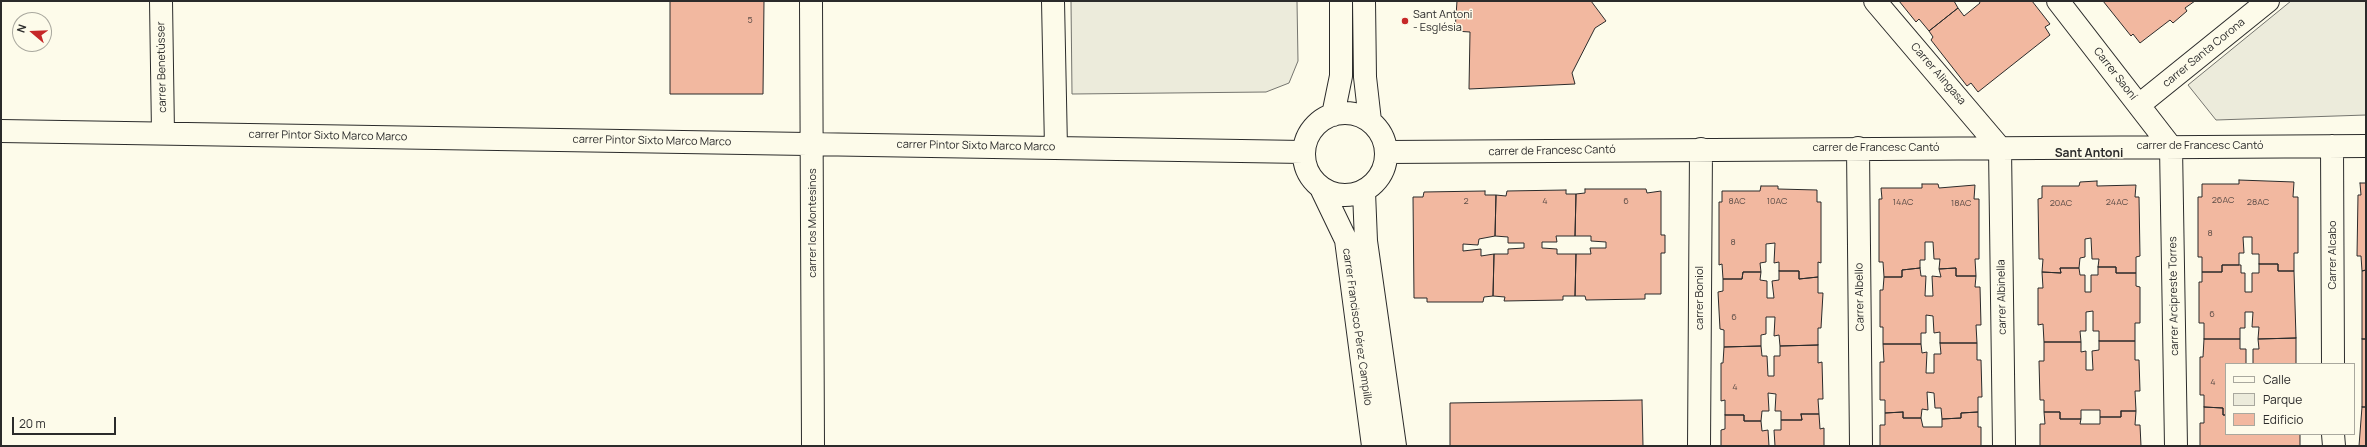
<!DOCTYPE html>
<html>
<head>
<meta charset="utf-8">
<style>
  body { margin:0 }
  #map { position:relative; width:2367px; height:447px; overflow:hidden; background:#fdfbea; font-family:Manrope,sans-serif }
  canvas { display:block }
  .frame { position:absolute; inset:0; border:2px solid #2b2b2b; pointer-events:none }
  .legend { position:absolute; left:2225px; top:363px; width:130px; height:72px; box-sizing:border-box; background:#fdfbea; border:1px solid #a9a89e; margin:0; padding:5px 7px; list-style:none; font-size:12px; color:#2b2b2b }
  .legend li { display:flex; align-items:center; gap:8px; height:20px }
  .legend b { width:20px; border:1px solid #a9a89e }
  .north { position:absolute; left:12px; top:12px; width:40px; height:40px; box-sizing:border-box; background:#fdfbea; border:1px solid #a9a89e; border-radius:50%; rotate:289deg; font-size:11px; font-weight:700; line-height:16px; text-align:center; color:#2b2b2b }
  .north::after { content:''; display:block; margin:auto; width:14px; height:18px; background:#c62828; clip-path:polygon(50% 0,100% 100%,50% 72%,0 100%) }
  .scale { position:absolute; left:12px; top:417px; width:104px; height:18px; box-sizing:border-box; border:2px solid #2b2b2b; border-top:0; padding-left:5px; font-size:12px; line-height:14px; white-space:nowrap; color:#2b2b2b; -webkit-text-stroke:3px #fdfbea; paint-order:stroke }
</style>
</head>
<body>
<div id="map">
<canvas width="2367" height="447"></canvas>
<div class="frame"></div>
<ul class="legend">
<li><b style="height:5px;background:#fdfbea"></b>Calle</li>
<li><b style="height:11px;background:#ecebdb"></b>Parque</li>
<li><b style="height:11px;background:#f2b8a0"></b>Edificio</li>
</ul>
<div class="north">N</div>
<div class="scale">20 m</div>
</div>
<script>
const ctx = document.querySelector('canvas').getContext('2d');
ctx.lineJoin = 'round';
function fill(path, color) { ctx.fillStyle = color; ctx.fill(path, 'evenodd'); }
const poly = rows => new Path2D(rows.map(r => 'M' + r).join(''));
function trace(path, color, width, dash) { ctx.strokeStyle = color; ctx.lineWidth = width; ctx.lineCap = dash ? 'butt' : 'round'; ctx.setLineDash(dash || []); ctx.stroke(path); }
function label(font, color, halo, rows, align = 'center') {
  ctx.font = font + ' Manrope,sans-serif'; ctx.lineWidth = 3; ctx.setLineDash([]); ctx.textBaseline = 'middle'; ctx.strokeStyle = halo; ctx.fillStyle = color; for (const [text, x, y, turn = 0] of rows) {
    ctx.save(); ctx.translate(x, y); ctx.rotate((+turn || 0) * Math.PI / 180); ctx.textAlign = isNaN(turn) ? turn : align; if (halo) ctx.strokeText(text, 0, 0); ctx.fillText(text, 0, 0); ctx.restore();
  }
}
const green = poly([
  [1071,1,1297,1,1298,61,1289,83,1266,92,1072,94,1071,1],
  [2291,1,2366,1,2366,115,2216,120,2188,85,2291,1]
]);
fill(green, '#ecebdb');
trace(green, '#74746e', 1);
const building = poly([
  [670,1,764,1,763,94,670,94,670,1],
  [1457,1,1591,1,1606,21,1595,28,1572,73,1575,84,1469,89,1470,32,1455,31,1457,1],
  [1899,1,1954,1,1958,8,1929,31,1919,19,1916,22,1899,1],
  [1979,1,2032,1,2050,24,2045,27,2050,35,1978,92,1971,83,1967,86,1931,40,1933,37,1929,31,1958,8,1964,16,1980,3,1979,1],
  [2103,1,2195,1,2185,8,2187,11,2173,23,2170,20,2140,43,2133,34,2131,36,2103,1],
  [2239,180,2294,182,2293,197,2298,197,2298,253,2294,253,2294,271,2278,271,2278,264,2259,264,2259,254,2252,254,2252,237,2243,237,2244,253,2239,253,2239,265,2222,265,2222,272,2202,272,2202,257,2198,257,2198,197,2202,197,2202,184,2239,184,2239,180],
  [2097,181,2097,186,2136,185,2135,197,2139,197,2140,256,2136,257,2136,273,2116,273,2116,267,2098,267,2099,259,2092,259,2091,238,2085,239,2085,257,2080,258,2079,268,2060,268,2061,273,2042,272,2043,259,2039,259,2038,199,2042,198,2042,186,2079,186,2080,182,2097,181],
  [2360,183,2366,183,2366,270,2362,271,2361,256,2357,256,2358,195,2361,195,2360,183],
  [1922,184,1938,184,1939,188,1975,185,1974,199,1979,199,1979,259,1975,259,1976,276,1956,276,1956,268,1939,269,1940,259,1934,259,1933,242,1925,242,1925,260,1920,260,1920,268,1902,270,1902,277,1884,277,1883,262,1879,262,1879,199,1882,199,1881,188,1922,188,1922,184],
  [1761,186,1778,186,1778,189,1817,190,1817,202,1821,202,1821,263,1818,262,1818,277,1799,279,1799,271,1779,271,1779,262,1774,263,1775,243,1766,244,1766,262,1760,263,1761,272,1743,272,1742,279,1723,279,1722,264,1719,265,1719,202,1722,202,1722,191,1760,191,1761,186],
  [1585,189,1646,189,1647,193,1661,191,1661,235,1665,235,1665,253,1661,253,1661,294,1645,294,1645,299,1586,300,1585,296,1575,296,1576,254,1591,254,1590,248,1606,248,1606,242,1591,241,1591,236,1575,236,1576,194,1585,193,1585,189],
  [1566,190,1566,194,1576,194,1575,236,1556,236,1557,242,1542,242,1542,248,1557,249,1557,254,1576,254,1575,296,1563,296,1563,300,1504,301,1505,297,1493,296,1494,254,1508,254,1508,249,1524,248,1524,243,1508,243,1508,237,1495,236,1496,195,1506,196,1507,191,1566,190],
  [1485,191,1485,195,1496,195,1495,236,1479,239,1478,245,1463,244,1463,251,1481,249,1481,256,1494,254,1493,296,1484,297,1483,302,1427,302,1427,298,1414,298,1413,197,1423,197,1424,192,1485,191],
  [2259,264,2278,264,2278,271,2294,271,2296,338,2258,339,2259,327,2252,327,2253,312,2245,312,2245,328,2240,328,2240,339,2204,339,2204,323,2199,323,2199,282,2202,282,2202,272,2222,272,2222,265,2241,265,2241,273,2245,273,2245,292,2252,292,2252,273,2259,273,2259,264],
  [2098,267,2116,267,2116,273,2136,273,2136,286,2140,287,2140,323,2135,323,2135,341,2099,341,2099,331,2093,331,2093,311,2086,312,2086,331,2080,331,2081,342,2044,342,2043,324,2038,325,2038,288,2043,288,2042,272,2061,273,2060,268,2079,268,2080,275,2085,275,2085,292,2091,292,2091,275,2098,275,2098,267],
  [1920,268,1921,276,1926,276,1925,296,1933,296,1932,276,1941,277,1939,269,1956,268,1956,276,1976,276,1975,287,1980,287,1981,325,1976,325,1977,343,1940,343,1940,332,1934,333,1933,316,1926,315,1926,333,1921,333,1921,344,1883,344,1883,327,1880,327,1880,290,1883,290,1884,277,1902,277,1902,270,1920,268],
  [2366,270,2366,339,2362,339,2362,271,2366,270],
  [1779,271,1799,271,1799,279,1818,277,1818,293,1823,293,1821,328,1818,328,1818,345,1780,346,1779,335,1774,336,1775,317,1766,317,1766,334,1761,335,1761,346,1724,347,1724,330,1720,329,1718,292,1723,291,1723,279,1742,279,1743,272,1761,272,1760,280,1767,281,1767,298,1774,298,1772,281,1779,280,1779,271],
  [2296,338,2296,364,2253,364,2253,349,2259,349,2258,339,2296,338],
  [2204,339,2240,339,2240,349,2246,349,2246,364,2226,364,2226,415,2223,415,2223,408,2204,407,2204,395,2200,395,2200,357,2203,357,2204,339],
  [2362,339,2366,339,2366,407,2362,407,2362,339],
  [2099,341,2135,341,2135,360,2139,360,2140,391,2135,391,2136,411,2121,411,2121,417,2100,417,2100,410,2081,410,2081,419,2060,419,2060,412,2044,412,2044,400,2040,400,2039,361,2044,361,2044,342,2081,342,2081,352,2086,351,2086,370,2093,370,2092,351,2099,350,2099,341],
  [1940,343,1977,343,1977,360,1981,360,1982,397,1978,397,1978,412,1961,413,1961,418,1942,419,1941,408,1935,408,1934,393,1927,392,1928,410,1922,409,1921,418,1903,418,1903,412,1885,413,1885,400,1880,400,1880,362,1884,362,1883,344,1921,344,1922,353,1927,352,1926,373,1934,373,1934,354,1941,354,1940,343],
  [1818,345,1818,363,1822,362,1823,399,1818,399,1819,414,1801,414,1802,420,1781,420,1781,411,1775,411,1776,394,1768,393,1769,411,1762,411,1761,421,1744,421,1744,415,1725,415,1725,400,1721,401,1721,363,1723,363,1724,347,1761,346,1762,356,1767,356,1768,376,1774,376,1774,356,1780,356,1780,346,1818,345],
  [1642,400,1643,446,1450,446,1450,403,1642,400],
  [2204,407,2223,408,2223,415,2226,415,2226,434,2300,434,2300,446,2200,446,2200,423,2204,423,2204,407],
  [2362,407,2366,407,2366,446,2359,446,2362,407],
  [2121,411,2136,411,2135,425,2140,425,2141,446,2040,446,2040,424,2045,424,2044,412,2060,412,2060,419,2081,419,2080,424,2100,424,2100,417,2121,417,2121,411],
  [1903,412,1903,418,1921,418,1923,427,1942,427,1942,419,1961,418,1961,413,1978,412,1978,427,1981,427,1981,446,1880,446,1880,425,1885,425,1885,413,1903,412],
  [1801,414,1819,414,1820,429,1824,428,1824,446,1775,446,1774,430,1781,430,1781,420,1802,420,1801,414],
  [1725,415,1744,415,1744,421,1761,421,1762,431,1768,430,1769,446,1721,446,1721,430,1725,429,1725,415]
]);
fill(building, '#f2b8a0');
trace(building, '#2b2b2b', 1);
const street = poly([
  [161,1,163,133],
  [811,1,813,446],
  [1053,1,1056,148],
  [1364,1,1365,77,1370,121],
  [1875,1,2000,148,2004,446],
  [2058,1,2171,147,2176,446],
  [2139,105,2268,1],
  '1304 154a41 41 0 1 1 82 0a41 41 0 1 1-82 0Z',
  [1333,115,1341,76,1341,1],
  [1,131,1303,152],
  [2332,146,2333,364],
  [1858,148,1861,446],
  [1387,152,2366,146],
  [1322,190,1346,240,1373,446],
  [1364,192,1366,241,1395,446],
  [2333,434,2334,446],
  [1699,446,1701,149]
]);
trace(street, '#2b2b2b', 24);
trace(street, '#fdfbea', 22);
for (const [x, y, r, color] of [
  [1405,21,4,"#c62828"]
]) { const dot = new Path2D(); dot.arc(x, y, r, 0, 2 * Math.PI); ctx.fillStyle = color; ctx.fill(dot); trace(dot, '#fdfbea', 1.5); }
label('9px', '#5d4e48', null, [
  ["5",750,20],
  ["26AC",2223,200],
  ["2",1466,201],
  ["4",1545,201],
  ["6",1626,201],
  ["8AC",1737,201],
  ["10AC",1777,201],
  ["14AC",1903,202],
  ["24AC",2117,202],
  ["28AC",2258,202],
  ["18AC",1961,203],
  ["20AC",2061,203],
  ["8",2210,233],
  ["8",1733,242],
  ["6",2212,314],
  ["6",1734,317],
  ["4",2213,382],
  ["4",1735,387]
]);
label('11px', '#2b2b2b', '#fdfbea', [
  ["Sant Antoni",1413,15],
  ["- Església",1413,28]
], 'left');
label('11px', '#2b2b2b', '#fdfbea', [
  ["carrer Santa Corona",2204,53,-39],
  ["carrer Benetússer",162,67,-91],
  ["Carrer Alingasa",1938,74,49],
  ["Carrer Saoní",2115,74,52],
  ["carrer Pintor Sixto Marco Marco",328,136,1],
  ["carrer Pintor Sixto Marco Marco",652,141,1],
  ["carrer Pintor Sixto Marco Marco",976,146,1],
  ["carrer de Francesc Cantó",2200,146],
  ["carrer de Francesc Cantó",1876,148],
  ["carrer de Francesc Cantó",1552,151,-1],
  ["carrer los Montesinos",813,223,-90],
  ["Carrer Alcabo",2333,255,-90],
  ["carrer Arcipreste Torres",2174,296,-91],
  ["Carrer Albello",1860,297,-91],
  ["carrer Albinella",2002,297,-91],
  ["carrer Boniol",1700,298,-90],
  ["carrer Francisco Pérez Campillo",1357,327,82]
]);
label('bold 12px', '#2b2b2b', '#fdfbea', [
  ["Sant Antoni",2089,154]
]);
</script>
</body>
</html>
